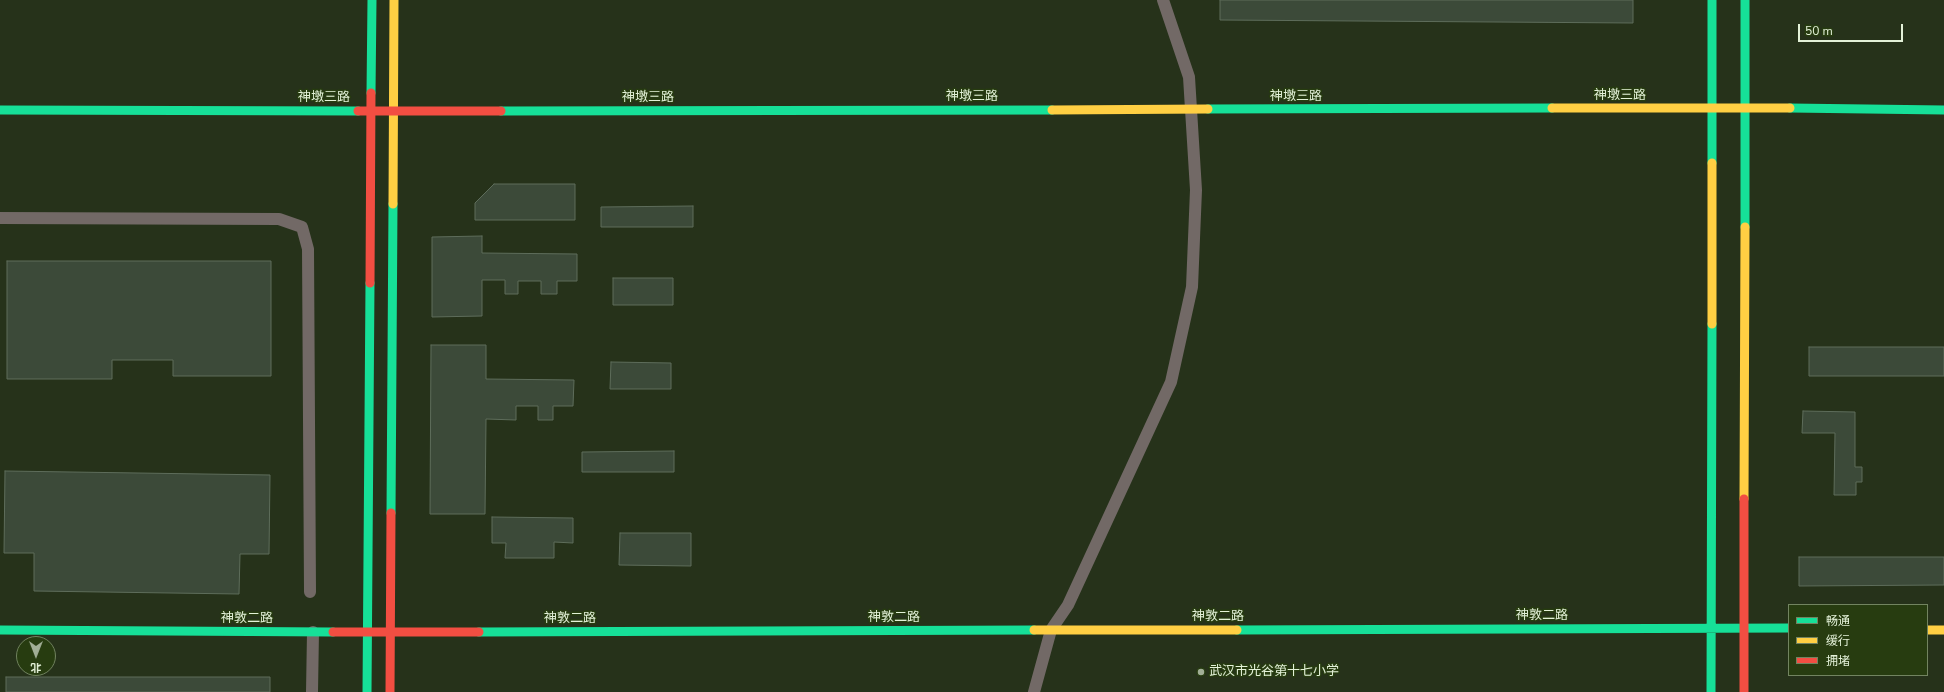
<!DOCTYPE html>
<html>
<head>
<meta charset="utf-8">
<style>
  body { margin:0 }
  #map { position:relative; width:1944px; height:692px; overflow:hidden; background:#26321a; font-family:"Nunito Sans","Noto Sans SC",sans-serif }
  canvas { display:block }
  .legend { position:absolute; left:1788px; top:604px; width:140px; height:72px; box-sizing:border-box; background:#273c10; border:1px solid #728460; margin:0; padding:5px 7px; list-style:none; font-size:12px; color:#e3f1d8 }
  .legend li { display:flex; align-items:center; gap:8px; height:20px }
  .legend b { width:20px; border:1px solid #728460 }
  .north { position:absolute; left:16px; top:636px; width:40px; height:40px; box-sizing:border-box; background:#273c10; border:1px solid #728460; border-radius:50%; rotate:180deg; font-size:11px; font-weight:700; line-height:16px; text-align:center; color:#e3f1d8 }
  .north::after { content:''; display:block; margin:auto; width:14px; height:18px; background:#a1ae96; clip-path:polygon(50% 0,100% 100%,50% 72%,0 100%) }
  .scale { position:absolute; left:1798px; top:24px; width:105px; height:18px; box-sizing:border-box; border:2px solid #e3f1d8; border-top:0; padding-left:5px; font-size:12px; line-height:14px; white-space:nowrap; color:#e3f1d8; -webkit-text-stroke:3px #273c10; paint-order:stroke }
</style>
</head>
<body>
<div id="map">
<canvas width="1944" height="692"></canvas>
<ul class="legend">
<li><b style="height:5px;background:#16e098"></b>畅通</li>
<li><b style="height:5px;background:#ffcf43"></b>缓行</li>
<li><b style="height:5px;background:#f24e42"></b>拥堵</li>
</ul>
<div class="north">北</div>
<div class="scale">50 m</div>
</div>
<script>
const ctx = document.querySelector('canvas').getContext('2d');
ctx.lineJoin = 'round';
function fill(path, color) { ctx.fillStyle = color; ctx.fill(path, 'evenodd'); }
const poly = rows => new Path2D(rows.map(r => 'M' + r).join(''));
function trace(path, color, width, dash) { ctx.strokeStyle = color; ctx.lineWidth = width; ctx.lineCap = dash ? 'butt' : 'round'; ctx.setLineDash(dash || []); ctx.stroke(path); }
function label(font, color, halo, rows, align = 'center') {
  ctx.font = font + ' "Nunito Sans","Noto Sans SC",sans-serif'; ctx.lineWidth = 3; ctx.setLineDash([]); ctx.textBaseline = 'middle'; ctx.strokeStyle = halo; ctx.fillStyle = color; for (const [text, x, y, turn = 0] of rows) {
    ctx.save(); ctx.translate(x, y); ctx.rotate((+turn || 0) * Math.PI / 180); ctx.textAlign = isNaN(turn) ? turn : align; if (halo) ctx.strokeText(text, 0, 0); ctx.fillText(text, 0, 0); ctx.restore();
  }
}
const building = poly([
  [1220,0,1633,0,1633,23,1220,20,1220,0],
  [494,184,575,184,575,220,475,220,475,203,494,184],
  [693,206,693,227,601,227,601,207,693,206],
  [482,236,482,253,577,254,577,281,557,281,557,294,541,294,541,281,518,281,518,294,505,294,505,280,482,280,482,316,432,317,432,237,482,236],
  [7,261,271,261,271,376,173,376,173,360,112,360,112,379,7,379,7,261],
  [613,278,673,278,673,305,613,305,613,278],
  [431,345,486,345,486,379,574,380,573,406,553,406,553,420,538,420,538,406,516,406,516,420,486,419,485,514,430,514,431,345],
  [1809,347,1944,347,1944,376,1809,376,1809,347],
  [611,362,671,363,671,389,610,389,611,362],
  [1803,411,1855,412,1855,467,1862,467,1862,482,1856,482,1856,495,1834,495,1835,433,1802,433,1803,411],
  [674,451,674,472,582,472,582,452,674,451],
  [5,471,270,475,269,554,240,554,239,594,34,591,34,553,4,553,5,471],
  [492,517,573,518,573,543,554,542,554,558,505,558,506,543,492,543,492,517],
  [620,533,691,533,691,566,619,565,620,533],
  [1799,557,1944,557,1944,585,1799,586,1799,557],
  [6,677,270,677,270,692,6,692,6,677]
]);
fill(building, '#3c4a39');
trace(building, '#5e6d5b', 1);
trace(poly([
  [0,218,279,219,302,227,308,249,310,592],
  [312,692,313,632],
  [1034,692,1051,630,1068,605,1171,382,1192,287,1196,190,1189,77,1163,0]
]), '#726966', 12);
trace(poly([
  [371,93,372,0],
  [1790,108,1944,110],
  [1208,109,1552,108],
  [0,110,358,111],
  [501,111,1052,110],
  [1712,163,1712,0],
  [1745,227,1745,0],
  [391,513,393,204],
  [0,630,333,632],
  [1237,630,1789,628],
  [479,632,1034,630],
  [367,692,370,283],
  [1711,692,1712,324]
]), '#16e098', 9);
trace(poly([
  [1552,108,1790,108],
  [1052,110,1208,109],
  [393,204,394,0],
  [1712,324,1712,163],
  [1744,499,1745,227],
  [1034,630,1237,630],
  [1927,630,1944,630]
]), '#ffcf43', 9);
trace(poly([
  [358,111,501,111],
  [370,283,371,93],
  [333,632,479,632],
  [390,692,391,513],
  [1744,692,1744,499]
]), '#f24e42', 9);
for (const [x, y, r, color] of [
  [1201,672,4,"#a1ae96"]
]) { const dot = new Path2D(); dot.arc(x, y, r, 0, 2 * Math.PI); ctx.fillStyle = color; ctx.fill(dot); trace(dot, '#273c10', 1.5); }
label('13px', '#e3f1d8', '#273c10', [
  ["神墩三路",1620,96],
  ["神墩三路",972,97],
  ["神墩三路",1296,97],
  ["神墩三路",324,98],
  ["神墩三路",648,98],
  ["神敦二路",1542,616],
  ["神敦二路",1218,617],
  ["神敦二路",894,618],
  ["神敦二路",247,619],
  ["神敦二路",570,619]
]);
label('13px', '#e3f1d8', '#273c10', [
  ["武汉市光谷第十七小学",1209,672]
], 'left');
</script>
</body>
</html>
